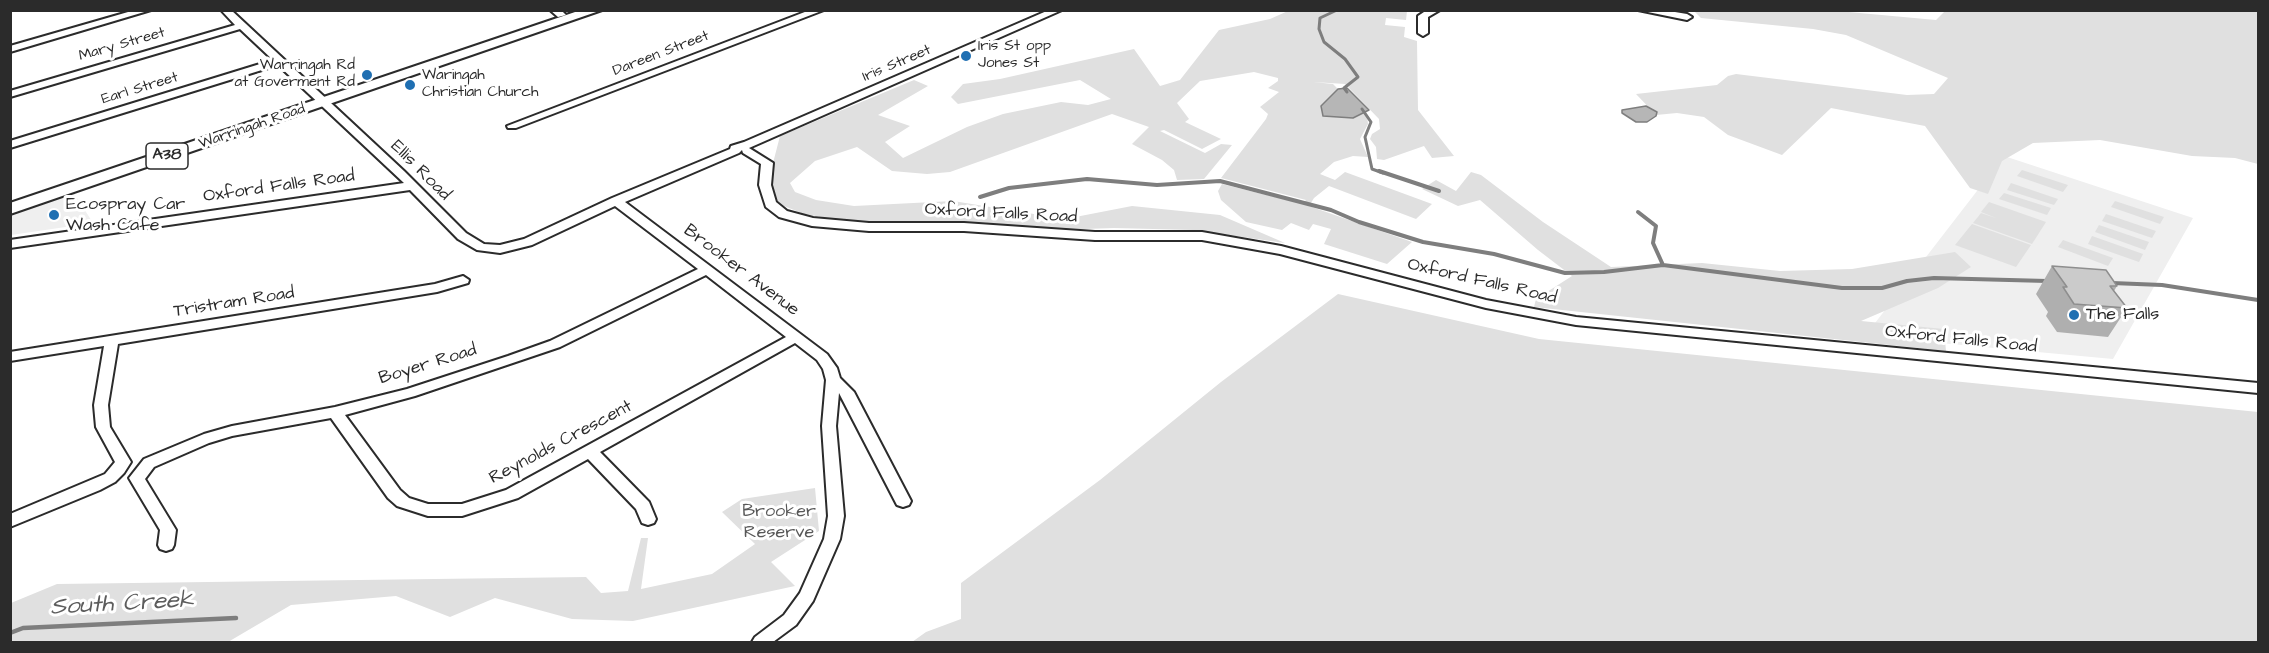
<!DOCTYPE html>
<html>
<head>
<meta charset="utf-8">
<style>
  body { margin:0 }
  #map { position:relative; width:2269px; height:653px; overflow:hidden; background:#fff; font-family:"Architects Daughter",sans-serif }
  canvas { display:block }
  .frame { position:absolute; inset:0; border:12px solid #2b2b2b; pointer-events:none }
</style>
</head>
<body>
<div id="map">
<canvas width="2269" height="653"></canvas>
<div class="frame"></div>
</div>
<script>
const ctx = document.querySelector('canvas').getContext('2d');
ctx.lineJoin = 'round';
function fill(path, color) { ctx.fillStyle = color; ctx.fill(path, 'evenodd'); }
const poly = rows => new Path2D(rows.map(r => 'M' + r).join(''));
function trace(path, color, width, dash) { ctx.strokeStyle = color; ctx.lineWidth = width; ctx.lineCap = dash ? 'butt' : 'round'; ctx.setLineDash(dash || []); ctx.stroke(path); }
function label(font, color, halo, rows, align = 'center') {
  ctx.font = font + ' "Architects Daughter",sans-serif'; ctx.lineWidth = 6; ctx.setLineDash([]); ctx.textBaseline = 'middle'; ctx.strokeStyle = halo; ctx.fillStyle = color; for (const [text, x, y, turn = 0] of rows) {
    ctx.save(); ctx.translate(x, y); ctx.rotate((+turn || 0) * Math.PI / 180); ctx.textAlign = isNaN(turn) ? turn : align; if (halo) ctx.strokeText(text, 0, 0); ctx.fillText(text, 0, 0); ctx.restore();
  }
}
fill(poly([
  [2004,156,2193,218,2113,359,1865,336],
  [74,193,93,223,11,235,11,215]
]), '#efefef');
fill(poly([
  [1729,10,1827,10,1936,20,1946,10,2258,11,2258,164,2235,158,2192,156,2100,140,2033,143,2002,161,1988,194,1970,188,1925,126,1831,108,1782,155,1728,135,1704,117,1677,113,1656,115,1636,94,1717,85,1728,76,1736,74,1907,95,1934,94,1948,78,1846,35,1813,29,1701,18,1694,11],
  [1288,11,1407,11,1406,20,1386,18,1385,25,1405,27,1404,37,1417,41,1418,110,1454,156,1432,158,1424,146,1384,160,1377,159,1376,147,1370,139,1372,134,1380,129,1379,119,1345,84,1313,82,1333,84,1338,89,1326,102,1353,118,1363,112,1367,114,1368,124,1360,139,1368,157,1353,156,1334,162,1320,174,1335,180,1345,172,1432,204,1416,219,1329,186,1314,198,1309,206,1412,242,1387,264,1324,244,1331,229,1313,224,1309,230,1291,223,1282,230,1246,222,1221,200,1218,191,1222,184,1303,204,1306,200,1221,178,1266,119,1268,114,1260,107,1279,92,1268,88,1278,81,1278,78,1254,72,1200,81,1177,103,1189,119,1185,122,1221,139,1202,149,1164,130,1160,131,1205,153,1221,144,1232,145,1204,179,1177,180,1174,170,1162,160,1132,144,1149,127,1112,114,950,172,927,174,892,171,857,147,815,161,790,183,795,192,816,200,854,206,953,201,1065,219,1132,206,1220,215,1285,243,1193,230,1114,228,1056,230,978,222,863,224,804,214,784,206,772,196,773,163,780,136,914,80,928,86,878,115,910,126,885,142,903,158,967,127,1003,114,1061,102,1088,105,1111,99,1080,80,958,104,951,97,963,84,1000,79,1134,49,1160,86,1180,80,1219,30,1270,19],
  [2022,170,2068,185,2063,192,2017,176],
  [1471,172,1481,175,1543,222,1611,267,1702,263,1780,271,1852,269,1955,252,1971,267,1938,288,1861,321,1944,329,1946,351,1534,307,1536,299,1572,276,1538,250,1480,200,1458,206,1422,189,1436,180,1456,191],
  [2011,183,2058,199,2054,205,2007,190],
  [2004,193,2051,208,2047,215,1999,199],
  [2115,201,2164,217,2160,224,2111,207],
  [1989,202,2046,222,2032,244,1973,223,1981,213,1996,218,1981,212],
  [2106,214,2156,231,2152,238,2102,221],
  [1972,224,2031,245,2016,267,1955,245],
  [2099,225,2149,242,2145,250,2095,232],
  [2092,236,2143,254,2139,262,2088,244],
  [2063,240,2113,258,2108,266,2058,247],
  [1338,294,1539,339,2258,412,2258,642,912,642,926,632,961,619,961,583,1100,480,1221,382],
  [815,488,819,531,771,562,795,586,633,621,572,619,495,598,450,617,396,596,291,605,228,642,11,642,11,603,57,584,586,577,601,593,628,591,641,538,648,538,641,589,712,574,755,544,722,512,742,499]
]), '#e0e0e0');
const water = poly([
  [1347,88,1369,110,1353,118,1323,116,1321,106,1338,89,1347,88],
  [1646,106,1657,112,1656,116,1647,122,1636,122,1622,113,1622,110,1646,106]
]);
fill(water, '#b6b6b6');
trace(water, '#7e7e7e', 1.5);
trace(poly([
  [1337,10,1320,18,1319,29,1324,42,1345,59,1358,77,1344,88,1347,92],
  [1362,109,1371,122,1365,137,1372,169,1383,173]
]), '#7e7e7e', 3);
trace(poly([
  [1379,171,1439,191],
  [980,197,1009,188,1087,179,1157,185,1220,181,1331,210,1359,222,1423,242,1494,254,1565,273,1604,272,1663,265,1842,288,1882,288,1907,281,1934,278,2047,281],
  [1638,212,1656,226,1653,243,1663,265],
  [2112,283,2162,285,2258,300]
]), '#7e7e7e', 4);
trace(poly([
  [10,633,23,628,236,618]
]), '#7e7e7e', 4.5);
const minor = poly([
  [135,10,151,10,10,52,10,46,135,10],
  [221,10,231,10,404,171,466,233,484,244,500,245,524,239,612,198,730,149,731,146,744,142,1049,10,1062,10,749,148,773,163,771,185,776,202,787,211,813,218,869,223,964,223,1095,232,1202,232,1281,246,1486,300,1576,317,2258,383,2258,393,1576,325,1486,308,1280,254,1202,240,1095,240,964,231,869,231,812,226,779,217,766,207,759,185,761,164,743,153,742,150,739,153,625,202,827,354,837,368,840,378,854,392,911,501,909,505,903,507,897,505,839,393,836,426,844,516,840,539,813,601,796,625,773,642,752,642,755,637,784,615,800,593,824,539,828,516,822,426,826,380,823,369,817,360,795,343,600,452,649,502,656,519,654,523,648,525,642,523,636,509,588,459,518,498,462,516,428,516,397,506,388,498,331,418,232,436,209,443,154,467,145,479,176,530,174,545,172,549,166,551,160,549,158,545,160,530,129,478,144,459,204,434,232,426,335,407,407,389,508,356,550,341,698,269,615,206,532,245,500,253,477,250,458,239,410,190,10,248,10,240,404,183,278,65,10,148,10,141,273,60,240,29,10,97,10,91,235,25,221,10],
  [706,275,786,337,506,490,462,504,428,504,409,498,400,490,345,415,415,396,560,347,706,275],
  [550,10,561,10,566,15,558,17,550,10],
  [810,10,824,10,516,128,508,128,507,126,810,10],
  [1427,10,1440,10,1428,17,1428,33,1423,36,1418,33,1418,16,1427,10],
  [1638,10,1663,10,1687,14,1692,17,1687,20,1638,10],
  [463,276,469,280,468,283,437,292,118,344,108,405,110,427,131,462,124,473,115,482,100,490,10,527,10,514,105,474,115,462,96,427,94,405,104,346,10,361,10,352,435,284,463,276]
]);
const highway = poly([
  [581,10,602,10,10,214,10,203,581,10]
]);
trace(minor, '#2b2b2b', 4);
trace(highway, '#2b2b2b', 4);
fill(minor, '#fff');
fill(highway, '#fff');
fill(poly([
  [2052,266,2117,286,2114,291,2127,308,2108,337,2057,332,2046,316,2048,312,2036,294]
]), '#afafaf');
const building = poly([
  [2052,266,2106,270,2117,286,2110,286,2127,308,2074,304,2063,287,2067,287,2052,266]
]);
fill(building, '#cbcbcb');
trace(building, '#8e8e8e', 1.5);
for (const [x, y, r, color] of [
  [966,56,6,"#1f6fb2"],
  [367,75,6,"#1f6fb2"],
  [410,85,6,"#1f6fb2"],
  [54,215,6,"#1f6fb2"],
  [2074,315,6,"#1f6fb2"]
]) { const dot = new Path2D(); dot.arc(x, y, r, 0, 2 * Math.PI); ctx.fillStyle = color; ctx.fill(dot); trace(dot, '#fff', 2); }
label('15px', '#2b2b2b', '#fff', [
  ["Mary Street",122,45,-16],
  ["Dareen Street",661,54,-21],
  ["Iris Street",897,64,-23],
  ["Earl Street",140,89,-17],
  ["Warringah Road",252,127,-19]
]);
label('15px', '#2b2b2b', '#fff', [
  ["Iris St opp",978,47],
  ["Jones St",978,64],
  ["Warringah Rd",355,66,"right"],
  ["at Goverment Rd",355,83,"right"],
  ["Waringah",422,76],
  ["Christian Church",422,93]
], 'left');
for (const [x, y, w] of [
  [167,156,42]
]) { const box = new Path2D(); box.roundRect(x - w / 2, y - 13, w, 26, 4.5); ctx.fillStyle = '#fff'; ctx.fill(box); trace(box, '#2b2b2b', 1.5); }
label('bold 16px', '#2b2b2b', null, [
  ["A38",167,156]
]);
label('18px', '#2b2b2b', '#fff', [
  ["Ellis Road",420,171,45],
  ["Oxford Falls Road",279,187,-8],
  ["Oxford Falls Road",1001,214,3],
  ["Brooker Avenue",741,271,37],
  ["Oxford Falls Road",1482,282,13],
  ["Tristram Road",234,303,-9],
  ["Oxford Falls Road",1961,340,6],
  ["Boyer Road",428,365,-17],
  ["Reynolds Crescent",561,443,-28]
]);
label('18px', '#2b2b2b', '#fff', [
  ["Ecospray Car",66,205],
  ["Wash Cafe",66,226],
  ["The Falls",2086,315]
], 'left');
label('18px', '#585858', '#fff', [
  ["Brooker",779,512],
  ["Reserve",779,533]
]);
label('italic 24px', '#5c5c5c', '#fff', [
  ["South Creek",122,605,-3]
]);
</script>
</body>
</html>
